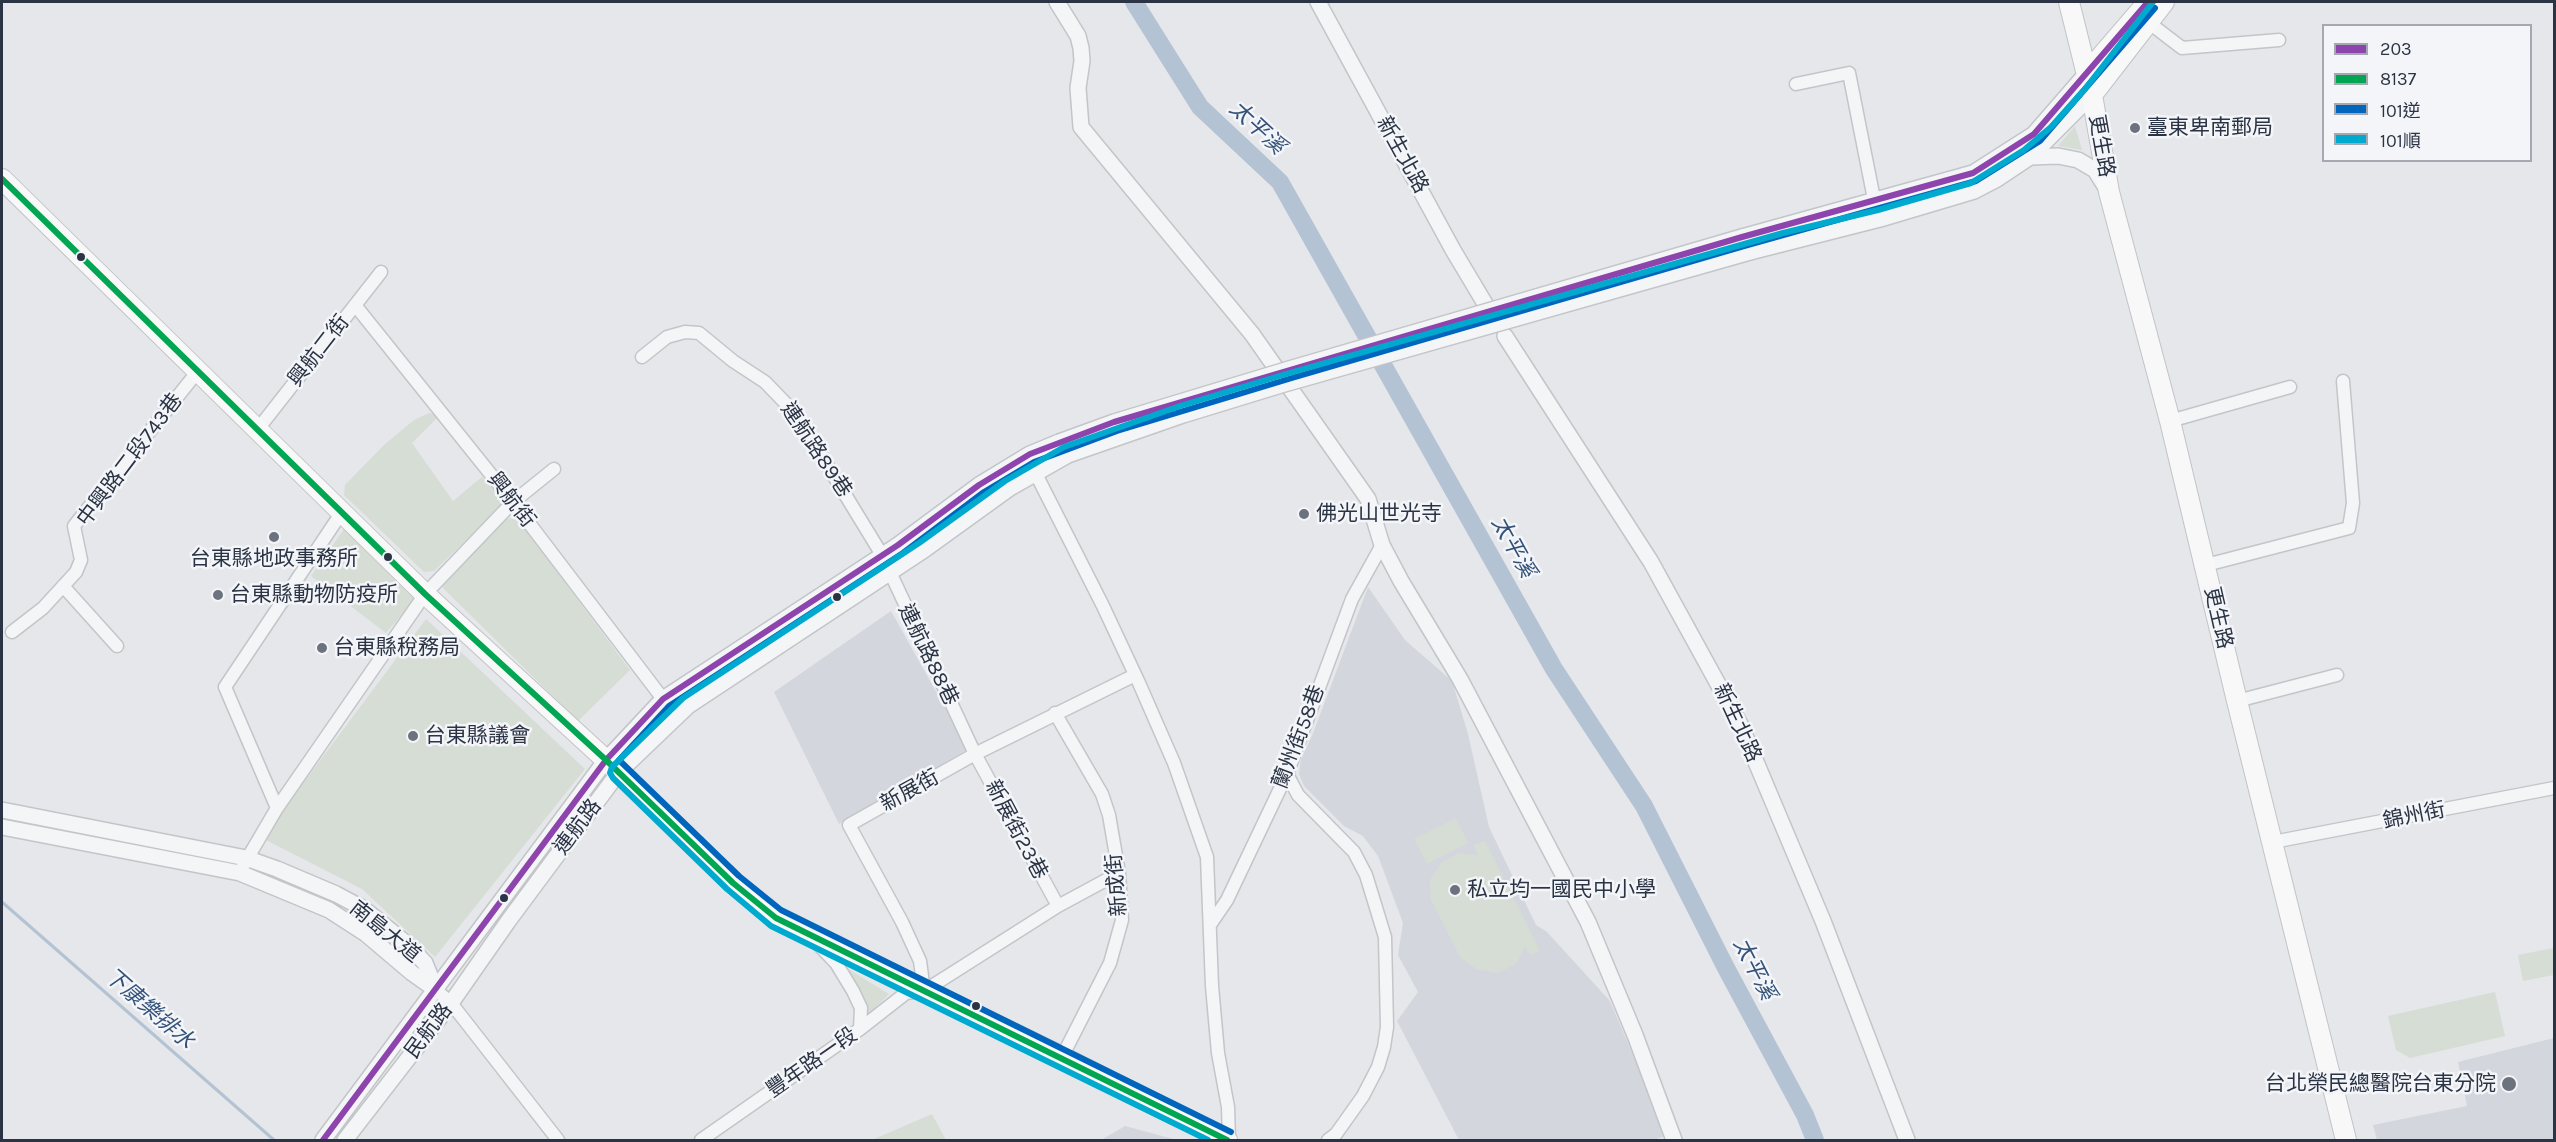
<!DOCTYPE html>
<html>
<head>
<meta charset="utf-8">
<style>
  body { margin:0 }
  #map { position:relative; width:2556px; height:1142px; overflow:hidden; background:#e5e7ea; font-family:Karla,"Noto Sans TC",sans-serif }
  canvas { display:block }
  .frame { position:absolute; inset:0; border:3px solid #2b3444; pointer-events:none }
  .legend { position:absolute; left:2322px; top:24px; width:210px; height:138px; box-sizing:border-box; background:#f3f5f9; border:2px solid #a3a8b1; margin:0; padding:8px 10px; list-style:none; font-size:18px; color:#2b3444 }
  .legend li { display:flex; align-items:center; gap:12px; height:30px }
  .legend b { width:30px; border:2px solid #a3a8b1 }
</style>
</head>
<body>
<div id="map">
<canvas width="2556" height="1142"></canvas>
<div class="frame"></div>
<ul class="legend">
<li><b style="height:8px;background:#8e44ad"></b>203</li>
<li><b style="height:8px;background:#00a651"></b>8137</li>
<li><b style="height:8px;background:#0065bd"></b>101逆</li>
<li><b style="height:8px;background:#00a9ce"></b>101順</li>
</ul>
</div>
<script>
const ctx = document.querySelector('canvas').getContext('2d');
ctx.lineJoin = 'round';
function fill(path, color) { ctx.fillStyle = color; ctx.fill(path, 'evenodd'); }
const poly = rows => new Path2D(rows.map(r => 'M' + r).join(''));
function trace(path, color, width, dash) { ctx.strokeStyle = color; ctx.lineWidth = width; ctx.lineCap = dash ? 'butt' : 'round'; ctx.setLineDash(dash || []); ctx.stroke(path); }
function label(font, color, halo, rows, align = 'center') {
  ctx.font = font + ' Karla,"Noto Sans TC",sans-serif'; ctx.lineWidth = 5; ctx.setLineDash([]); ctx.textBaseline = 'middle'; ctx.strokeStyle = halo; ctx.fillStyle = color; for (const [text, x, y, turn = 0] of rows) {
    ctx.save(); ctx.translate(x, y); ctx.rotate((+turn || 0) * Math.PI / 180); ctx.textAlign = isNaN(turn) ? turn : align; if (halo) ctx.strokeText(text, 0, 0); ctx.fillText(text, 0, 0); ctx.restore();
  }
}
fill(poly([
  [1368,587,1405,640,1452,681,1468,734,1489,827,1536,925,1547,932,1610,1001,1667,1135,1654,1140,1459,1140,1397,1021,1418,992,1398,955,1403,923,1378,856,1363,836,1344,826,1304,786,1299,774,1301,759,1312,736],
  [891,611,968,749,839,824,774,692],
  [2554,1038,2554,1140,2377,1140,2373,1125,2467,1106,2458,1062],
  [1125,1126,1177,1140,1101,1140]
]), '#d3d6dd');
fill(poly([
  [2075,126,2082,150,2058,146],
  [429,413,439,416,412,443,453,501,482,477,502,499,500,507,434,571,424,572,344,495,345,485,384,445,414,420],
  [514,518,522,525,630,670,578,721,443,588,444,581,507,519],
  [344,529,416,598,386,633,311,576],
  [426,619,585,769,435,957,362,889,262,838],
  [1456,818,1468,843,1427,864,1414,839],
  [1485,841,1540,951,1530,955,1525,946,1517,963,1498,973,1476,969,1460,957,1431,900,1430,891,1430,880,1441,863,1458,853,1478,855,1473,845],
  [2554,948,2554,975,2523,981,2518,955],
  [845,967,889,994,867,1016,866,1010],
  [2495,992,2505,1036,2410,1058,2396,1050,2388,1016],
  [932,1114,946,1140,872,1140]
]), '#d5ddd5');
trace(poly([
  [2,902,274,1140]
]), '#b3c3d4', 3);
trace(poly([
  [1134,2,1200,107,1280,182,1554,669,1644,806,1726,968,1805,1115,1815,1140]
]), '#b3c3d4', 18);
const minor = poly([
  [2148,22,2182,48,2279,40],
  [1796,84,1849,73,1874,199],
  [355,305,513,502,663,699],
  [642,357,667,337,685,332,699,333,733,361,765,382,796,414,882,555,975,754,1058,906],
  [2170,421,2290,387],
  [258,429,381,272],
  [1030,454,1036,474,1103,606,1139,683,1174,763,1207,857,1212,986,1218,1053,1228,1107,1229,1140],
  [2206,565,2349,528,2353,503,2343,381],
  [63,586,117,646],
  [12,632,43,608,76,572,81,560,74,526,198,371],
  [2237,701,2337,675],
  [1055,713,1102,794,1109,815,1119,873,1122,920,1110,963,1062,1057],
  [1287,774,1298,795,1354,852,1366,875,1385,937,1387,1027,1384,1047,1378,1067,1363,1096,1336,1134,1328,1140],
  [277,808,225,687,342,512],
  [2273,842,2554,788],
  [243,866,277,808,425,594,513,502,554,469],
  [1210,925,1227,900,1287,774,1352,599,1382,545],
  [818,944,836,963,853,991,861,1008,860,1029],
  [436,990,451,1003,558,1140],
  [924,991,920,961,902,922,849,825,975,754,1135,675],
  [701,1140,860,1029,906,993,924,991,1058,906,1119,873]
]);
const tertiary = poly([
  [1057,2,1078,36,1081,48,1082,61,1078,88,1081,127,1252,334,1368,499,1382,545,1401,581,1460,679,1588,922,1635,1035,1674,1140],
  [1318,2,1453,250,1487,307],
  [2030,157,2058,156,2078,160,2095,170,2105,186],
  [1742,237,1973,173,2034,134,2087,73],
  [1750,252,1880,219,1974,191,1997,179,2030,157,2092,95],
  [1505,336,1651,562,1740,724,1823,921,1907,1140],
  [2,810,246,858,277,869,336,894,364,909,407,944,425,963,436,990],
  [2,827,240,873,329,910,366,934,412,973,436,990],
  [323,1140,606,760,663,699,898,545,979,485,1030,454,1059,442],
  [345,1140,451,1003,509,920,619,772,688,706,924,550,1010,488,1068,455]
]);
const primary = poly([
  [2069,2,2092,95,2109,192,2170,421,2237,701,2346,1140],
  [2087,73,2148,2],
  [2092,95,2164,2],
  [2,179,425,594,606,760,733,883,776,918,1062,1057,1227,1140]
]);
trace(minor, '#c3c5c8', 15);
trace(tertiary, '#c3c5c8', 18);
trace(primary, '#c1c4c7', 22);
trace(minor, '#f4f5f7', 12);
trace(tertiary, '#f4f5f7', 15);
trace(primary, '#f8f8f8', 20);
const tertiaryBridge = poly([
  [1059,442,1114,422,1289,369,1742,237],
  [1068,455,1183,415,1281,385,1750,252]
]);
trace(tertiaryBridge, '#c3c5c8', 18, []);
trace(tertiaryBridge, '#f4f5f7', 15);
trace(poly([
  [323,1140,606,760,663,699,898,545,979,485,1030,454,1114,422,1742,237,1973,173,2034,134,2148,2]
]), '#8e44ad', 6);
trace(poly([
  [2,179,425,594,606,760,733,883,776,918,1227,1140]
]), '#00a651', 6);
trace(poly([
  [1231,1132,781,910,739,876,619,760,669,706,903,553,984,492,1034,462,1117,431,1292,378,1744,246,1976,181,2040,141,2155,8]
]), '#0065bd', 6);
trace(poly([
  [1208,1140,771,926,727,889,613,778,610,773,612,767,683,698,919,543,1005,481,1064,447,1180,406,1279,376,1783,233,1878,210,1971,183,2024,150,2051,127,2085,89,2153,2]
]), '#00a9ce', 6);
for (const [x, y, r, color] of [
  [2135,128,6,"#6c737e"],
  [81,257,5,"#2b3444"],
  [1304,514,6,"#6c737e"],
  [274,537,6,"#6c737e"],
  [388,557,5,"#2b3444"],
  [218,595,6,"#6c737e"],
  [837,597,5,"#2b3444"],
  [322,648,6,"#6c737e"],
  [413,736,6,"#6c737e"],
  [1455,890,6,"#6c737e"],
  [504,898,5,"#2b3444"],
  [976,1006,5,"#2b3444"],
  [2509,1084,8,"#6c737e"]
]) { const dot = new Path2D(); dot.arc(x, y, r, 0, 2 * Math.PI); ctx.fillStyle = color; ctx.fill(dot); trace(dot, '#f3f5f9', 2); }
label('21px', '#2b3444', '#f3f5f9', [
  ["臺東卑南郵局",2147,128],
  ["佛光山世光寺",1316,514],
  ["台東縣地政事務所",274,559,"center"],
  ["台東縣動物防疫所",230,595],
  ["台東縣稅務局",334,648],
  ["台東縣議會",425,736],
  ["私立均一國民中小學",1467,890],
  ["台北榮民總醫院台東分院",2496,1084,"right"]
], 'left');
label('21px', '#2b3444', '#f3f5f9', [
  ["更生路",2101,146,80],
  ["新生北路",1402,155,61],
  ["興航二街",319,351,-52],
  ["連航路89巷",816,450,56],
  ["中興路二段743巷",130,460,-53],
  ["興航街",511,500,52],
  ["更生路",2218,618,77],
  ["連航路88巷",928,655,64],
  ["新生北路",1737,723,65],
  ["蘭州街58巷",1299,737,-69],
  ["新展街",910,791,-29],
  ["錦州街",2414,816,-11],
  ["連航路",578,827,-53],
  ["新展街23巷",1016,830,62],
  ["新成街",1117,885,-95],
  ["南島大道",385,932,39],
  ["民航路",429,1031,-53],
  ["豐年路一段",812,1063,-35]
]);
label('italic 22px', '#345279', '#f3f5f9', [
  ["太平溪",1257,128,43],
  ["太平溪",1513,547,61],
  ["太平溪",1754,969,63],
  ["下康樂排水",149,1009,41]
]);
</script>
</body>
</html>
